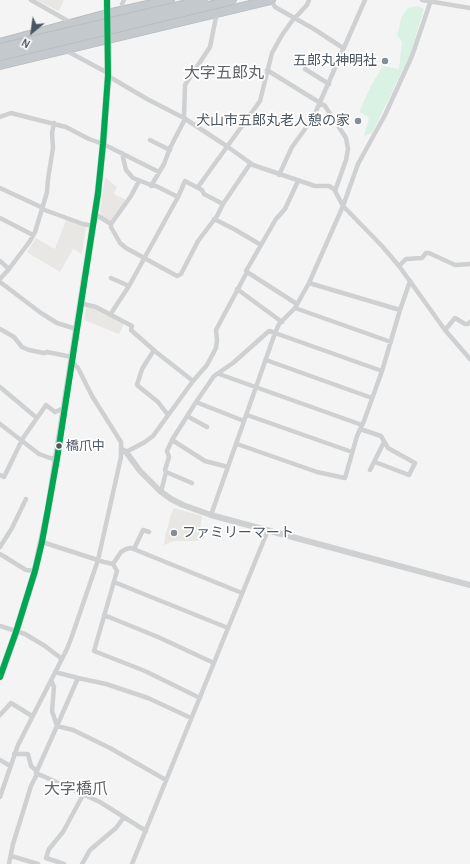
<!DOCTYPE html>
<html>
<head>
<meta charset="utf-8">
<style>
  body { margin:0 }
  #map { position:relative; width:470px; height:864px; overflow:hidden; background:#f4f4f4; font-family:Karla,sans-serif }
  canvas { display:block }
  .north { position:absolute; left:12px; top:12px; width:40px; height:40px; -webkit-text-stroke:3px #fff; paint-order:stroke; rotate:209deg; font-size:11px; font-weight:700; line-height:16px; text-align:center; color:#4a5661 }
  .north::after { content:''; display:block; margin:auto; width:14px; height:18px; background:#4a5661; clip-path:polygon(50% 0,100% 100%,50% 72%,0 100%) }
</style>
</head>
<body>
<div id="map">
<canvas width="470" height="864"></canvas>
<div class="north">N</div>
</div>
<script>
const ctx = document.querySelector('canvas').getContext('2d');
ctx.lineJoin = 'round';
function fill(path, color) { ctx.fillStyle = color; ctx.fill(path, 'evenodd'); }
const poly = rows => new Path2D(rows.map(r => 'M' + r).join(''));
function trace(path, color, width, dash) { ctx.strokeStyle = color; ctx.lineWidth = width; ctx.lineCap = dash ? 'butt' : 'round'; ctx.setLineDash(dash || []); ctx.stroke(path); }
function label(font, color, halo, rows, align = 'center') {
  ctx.font = font + ' Karla,"Noto Sans JP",sans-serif'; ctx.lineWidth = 3.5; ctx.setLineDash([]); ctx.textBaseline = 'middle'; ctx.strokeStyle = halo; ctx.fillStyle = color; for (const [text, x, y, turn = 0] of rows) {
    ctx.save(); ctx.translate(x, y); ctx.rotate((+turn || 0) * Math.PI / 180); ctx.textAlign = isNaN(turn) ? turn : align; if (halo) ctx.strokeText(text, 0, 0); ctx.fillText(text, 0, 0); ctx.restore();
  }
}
fill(poly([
  [36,0,64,0,59,11],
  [105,177,117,187,114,194,126,200,111,221,102,217,100,212],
  [66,220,86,227,82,254,73,249,60,272,27,252,36,238,55,249],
  [86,306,96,309,124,324,119,334,84,320],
  [174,508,202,516,198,541,174,541,164,545,165,537,171,514]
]), '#e8e7e3');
fill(poly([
  [418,6,424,9,410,55,372,133,364,136,369,118,360,112,362,105,372,84,383,66,399,69,402,42,397,35,402,16,408,8]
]), '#d9f2e3');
const trunk = poly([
  [0,43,107,14,170,0],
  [0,65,271,0]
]);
trace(trunk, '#b9bec3', 10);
trace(poly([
  [31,0,68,21,70,25],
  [271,0,275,7,314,29,343,48],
  [422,0,470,8],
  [122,4,124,0],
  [65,50,108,73],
  [305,69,329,84],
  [267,70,325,106,346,138,348,149,346,160,335,191],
  [108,76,147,99,184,118,228,147,253,165,315,186,329,186,334,189,343,206,382,246,399,266,445,330,470,359],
  [0,117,11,113,66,127,89,139,103,144,159,172],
  [184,118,185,85,210,47,217,12],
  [150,140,170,150],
  [122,153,126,170,133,178,151,185,156,186,178,197],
  [279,175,292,147,313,118,365,0],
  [151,186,164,164,170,148,185,119],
  [198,187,260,101,272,53,282,35,292,21,307,5,309,0],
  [0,188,41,207,42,209],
  [42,209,47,192,48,179,53,148,52,133,54,123],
  [95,214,111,224,111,227,120,243,126,248,177,276,181,274,198,241,217,216,223,204,250,164],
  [0,218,33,235],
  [214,219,234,229,261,245],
  [111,224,131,196,139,181],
  [0,261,9,269,0,279],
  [399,266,406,259,422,258,426,253,429,253,455,265,470,264],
  [9,269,30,241,35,232,42,209,83,224,93,226],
  [247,272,297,304],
  [111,278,129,286],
  [0,282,41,313,57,323,76,329],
  [237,289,282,322],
  [80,303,96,307,132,326,131,330,156,352,193,381],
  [295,308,391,342],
  [400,310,410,281],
  [110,315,129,286,178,197,185,181,202,190,204,194,223,204],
  [0,329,14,337,22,347,29,350,44,353,47,352,72,357],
  [445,330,455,318,465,324,468,324,470,322],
  [154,350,142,369,137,385,158,402,168,415],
  [266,360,372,398],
  [219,374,362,425],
  [0,387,37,418,23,438,4,477,0,475],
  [247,415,352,452],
  [187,416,207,427],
  [37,418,46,405,55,412,64,408],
  [244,421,196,402,214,376,233,363,269,331,275,333,279,324,295,308,309,283,343,206,358,164,385,115,412,56,431,0],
  [0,424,39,454,50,458,57,459],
  [360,429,381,436,388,448,415,463,409,475,375,462],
  [172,440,205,461,228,467],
  [237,444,317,472,345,478,357,436,364,421,382,371,400,310,309,283],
  [126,452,145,442,153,436,193,381,207,365,216,348,217,340,216,330,247,272,246,271,276,219,285,209,298,181],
  [370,470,384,442],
  [166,472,192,483],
  [161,492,166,472,165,470,169,457,167,451,172,440,196,402],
  [211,515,275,333,382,371],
  [42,542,104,562,113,564],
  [0,547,12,528,26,499],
  [134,549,143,530,149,532],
  [0,554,26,570,35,571],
  [113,564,117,571,94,651,145,671,200,698],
  [113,564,121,552,126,549,131,548,242,593],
  [114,582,228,628],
  [104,615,158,637,214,663],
  [0,626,25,634,45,646,62,659],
  [55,672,78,678,57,726,73,730,110,748,166,780],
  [78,678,106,684,148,698,191,718],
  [51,680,54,687,52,711,57,726,36,773,37,774,43,776,100,802,146,831],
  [0,715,11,703,32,716],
  [14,754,28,754,31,766,37,771],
  [0,760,10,766],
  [0,797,18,745,67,649,72,636,98,560,121,457,121,442,92,396,78,368,71,361],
  [11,856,38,864],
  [9,864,13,844,31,786,37,774],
  [64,864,46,858,49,849,63,832,83,795],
  [82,864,90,850,116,828,124,817],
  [132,864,268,530]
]), '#ced0d2', 4.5);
trace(poly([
  [122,450,126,452,140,471,160,491,171,499,183,505,211,515,470,585]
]), '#ced0d2', 6);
trace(poly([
  [107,0,107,18],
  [0,677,16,632,35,571,48,511,98,193,103,144,108,76,108,34]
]), '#caced1', 7);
trace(trunk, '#c4c9cd', 8);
const trunkBridge = poly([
  [0,48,204,0],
  [0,56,233,0]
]);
trace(trunkBridge, '#b9bec3', 10, []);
trace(trunkBridge, '#c4c9cd', 8);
trace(poly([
  [0,677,16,632,35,571,42,542,57,459,98,193,103,144,108,76,107,0]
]), '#00a651', 6);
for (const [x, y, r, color] of [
  [385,61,4,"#868d94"],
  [358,121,4,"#868d94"],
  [59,446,3.5,"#4a5661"],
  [174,533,4,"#868d94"]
]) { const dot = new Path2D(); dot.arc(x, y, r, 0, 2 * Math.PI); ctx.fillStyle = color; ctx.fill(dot); trace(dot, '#fff', 1.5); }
label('13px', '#4a5661', '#fff', [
  ["橋爪中",66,446]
], 'left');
label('14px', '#4a5661', '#fff', [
  ["五郎丸神明社",377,61],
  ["犬山市五郎丸老人憩の家",350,121],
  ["ファミリーマート",182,533,"left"]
], 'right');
label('16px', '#5f6368', '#fff', [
  ["大字五郎丸",224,73],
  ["大字橋爪",76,789]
]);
</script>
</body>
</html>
